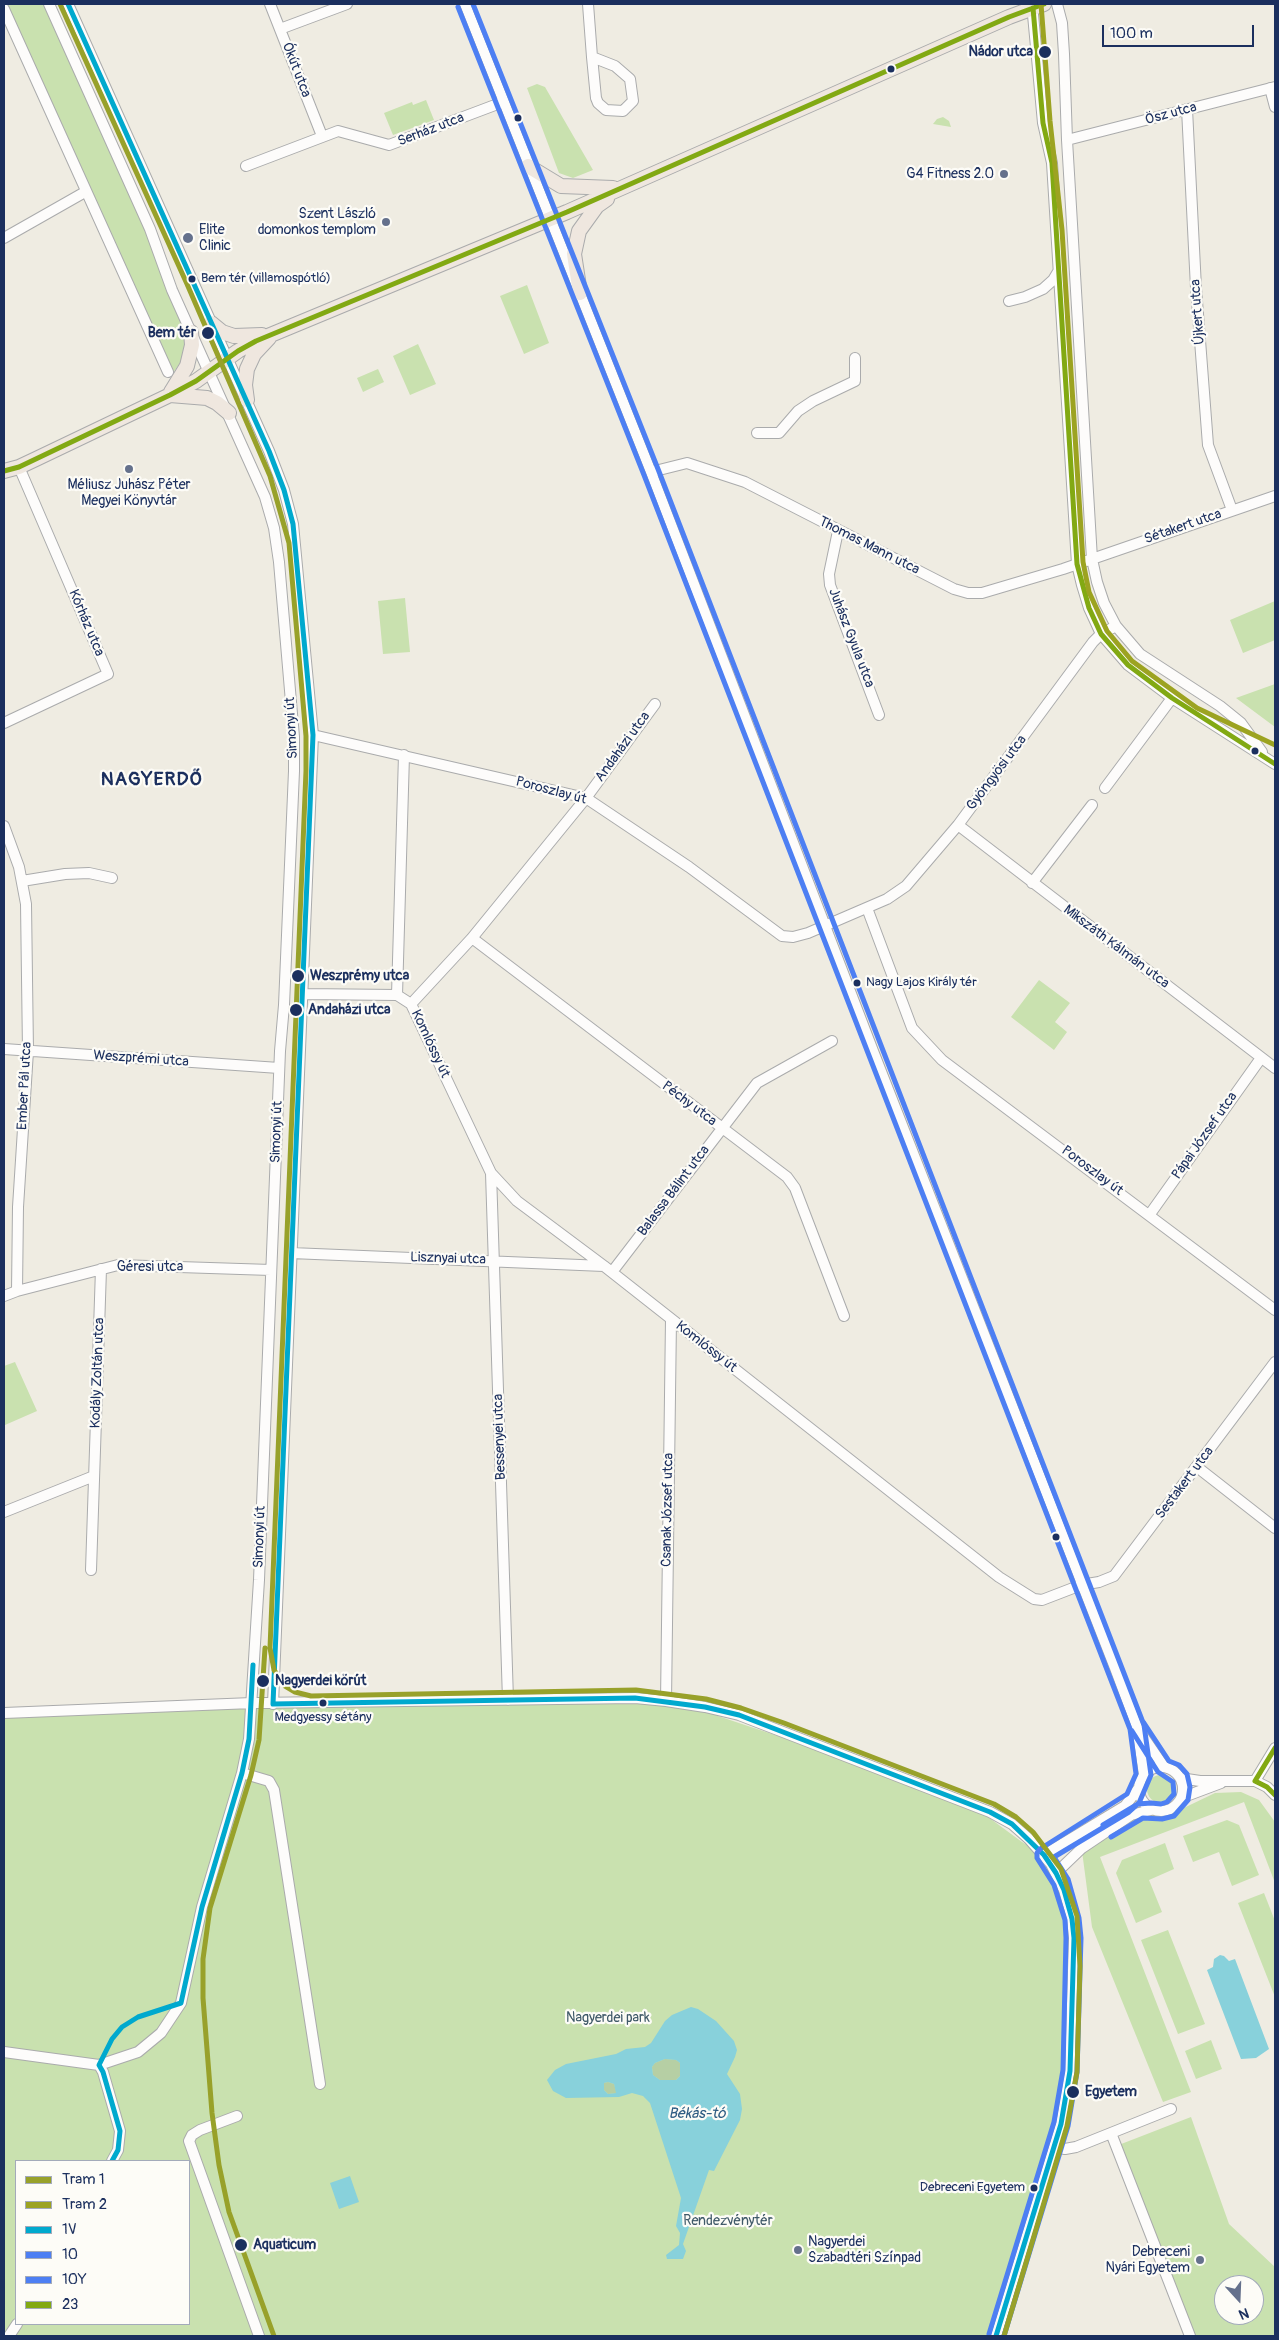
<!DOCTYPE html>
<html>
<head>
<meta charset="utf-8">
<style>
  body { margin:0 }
  #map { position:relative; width:1279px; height:2340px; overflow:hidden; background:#efece2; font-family:Pangolin,sans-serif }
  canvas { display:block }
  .frame { position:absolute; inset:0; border:5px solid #1b2f5e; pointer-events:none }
  .legend { position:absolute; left:15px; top:2160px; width:175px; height:165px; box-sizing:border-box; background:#fdfcf7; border:1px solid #a3aaba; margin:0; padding:6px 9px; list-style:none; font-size:15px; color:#1b2f5e }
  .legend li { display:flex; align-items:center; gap:10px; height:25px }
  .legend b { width:25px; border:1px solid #a3aaba }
  .north { position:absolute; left:1214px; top:2275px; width:50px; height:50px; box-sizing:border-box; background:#fdfcf7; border:1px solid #a3aaba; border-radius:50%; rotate:160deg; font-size:14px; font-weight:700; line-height:20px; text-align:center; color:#1b2f5e }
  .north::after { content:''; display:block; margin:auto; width:18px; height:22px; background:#65718c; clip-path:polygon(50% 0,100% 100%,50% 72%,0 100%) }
  .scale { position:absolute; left:1102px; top:25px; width:152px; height:22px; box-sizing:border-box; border:2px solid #1b2f5e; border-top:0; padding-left:6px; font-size:15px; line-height:18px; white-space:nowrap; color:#1b2f5e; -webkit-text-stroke:4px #fdfcf7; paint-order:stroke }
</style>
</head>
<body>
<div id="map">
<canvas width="1279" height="2340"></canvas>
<div class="frame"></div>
<ul class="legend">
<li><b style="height:6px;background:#98a12a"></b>Tram 1</li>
<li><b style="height:6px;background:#9ca321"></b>Tram 2</li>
<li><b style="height:6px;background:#00a9ce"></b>1V</li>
<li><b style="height:6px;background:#4d7ff3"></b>10</li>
<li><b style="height:6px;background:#4d7ff3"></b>10Y</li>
<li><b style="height:6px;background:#82a913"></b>23</li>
</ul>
<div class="north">N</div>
<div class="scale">100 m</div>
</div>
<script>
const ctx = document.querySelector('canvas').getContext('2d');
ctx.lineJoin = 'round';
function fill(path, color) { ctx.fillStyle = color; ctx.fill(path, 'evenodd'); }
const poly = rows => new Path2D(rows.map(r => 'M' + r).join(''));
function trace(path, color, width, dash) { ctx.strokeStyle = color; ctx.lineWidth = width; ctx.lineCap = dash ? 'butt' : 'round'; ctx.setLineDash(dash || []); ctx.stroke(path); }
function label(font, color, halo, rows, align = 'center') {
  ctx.font = font + ' Pangolin,sans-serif'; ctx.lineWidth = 4.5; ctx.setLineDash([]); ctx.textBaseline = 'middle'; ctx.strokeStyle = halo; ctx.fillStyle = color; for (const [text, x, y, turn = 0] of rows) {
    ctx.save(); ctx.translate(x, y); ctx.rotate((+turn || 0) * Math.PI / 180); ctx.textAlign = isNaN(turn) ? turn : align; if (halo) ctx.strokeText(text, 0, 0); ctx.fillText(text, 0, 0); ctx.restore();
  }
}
fill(poly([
  [4,4,49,4,191,332,180,363,170,377,4,9],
  [537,84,545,87,593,170,573,178,559,173,527,88],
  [426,100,434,120,393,135,384,113,412,102,413,105],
  [943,117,949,121,951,127,933,124,937,119],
  [527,285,549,343,524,354,500,296],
  [418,344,436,384,410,395,393,356],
  [378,369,384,382,363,392,357,378],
  [405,598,410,652,383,654,378,601],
  [1275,601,1275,640,1243,653,1230,620],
  [1275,684,1275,727,1236,698],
  [1039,980,1070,1003,1055,1022,1067,1032,1054,1050,1011,1017],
  [15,1362,37,1411,5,1425,4,1366],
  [635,1698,715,1709,718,1716,784,1738,984,1814,1022,1842,1044,1855,1072,1919,1070,2071,1061,2124,996,2336,4,2336,4,1713],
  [16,2161,189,2161,189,2324,16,2324],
  '1147 1789a14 14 0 1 1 28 0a14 14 0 1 1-28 0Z',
  [1241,1792,1259,1800,1275,1822,1275,1883,1244,1802,1100,1857,1191,2092,1163,2102,1092,1927,1082,1851,1142,1814,1167,1816,1215,1793],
  [1227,1820,1239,1825,1259,1875,1232,1886,1219,1852,1193,1862,1183,1836],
  [1165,1843,1174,1869,1149,1880,1162,1912,1136,1923,1116,1873,1122,1860],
  [1264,1893,1275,1921,1275,1997,1238,1903],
  [1168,1930,1205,2024,1178,2034,1141,1940],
  [1211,2040,1222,2069,1196,2079,1185,2051],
  [1191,2117,1229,2224,1275,2267,1275,2336,1193,2336,1116,2146],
  [1224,2285,1254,2285,1254,2315,1224,2315]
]), '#c9e1af');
fill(poly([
  [665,2059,676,2060,680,2063,680,2076,676,2080,660,2080,653,2075,652,2067,655,2063],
  [608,2082,614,2084,617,2093,608,2094,604,2090,604,2083]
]), '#b6cfa4');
fill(poly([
  [1220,1955,1224,1956,1229,1961,1235,1959,1269,2049,1256,2058,1241,2059,1207,1970,1213,1967,1214,1959],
  [691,2007,698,2009,716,2021,734,2041,737,2050,735,2057,727,2074,740,2094,742,2109,740,2120,714,2171,709,2170,683,2244,686,2251,683,2259,667,2259,666,2255,679,2245,680,2233,676,2226,681,2198,650,2103,643,2096,632,2093,619,2097,566,2098,553,2091,547,2080,555,2070,566,2064,616,2054,626,2049,645,2047,651,2043,665,2021,672,2015],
  [665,2059,676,2060,680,2063,680,2076,676,2080,660,2080,653,2075,652,2067,655,2063],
  [608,2082,614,2084,616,2093,608,2094,604,2090,604,2083],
  [350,2176,359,2202,339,2209,330,2183]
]), '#88d1db');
const minor = poly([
  [68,4,269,451,284,490,293,524,313,735,273,1704],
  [270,4,322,136],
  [465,4,651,472,873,1051,1115,1668,1137,1727,1144,1775],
  [588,4,592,57,596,98,598,103,606,110,623,111,633,101,630,79,615,66,592,57],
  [1032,4,1043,123,1052,163,1077,564,1082,585,1089,608,1101,634,1128,665,1172,698,1275,764],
  [1057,4,1062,23,1064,54,1067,140,1092,559,1097,582,1104,603,1116,626,1140,654,1220,706,1241,723,1262,752],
  [4,9,168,372],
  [280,29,347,4],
  [1270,88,1275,107],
  [1187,109,1196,288,1208,445,1232,510],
  [1067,140,1275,87],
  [246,166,338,131,389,145,503,102],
  [4,238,85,192],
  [1009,301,1025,297,1043,289,1053,280,1059,270],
  [757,433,779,433,798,411,813,401,855,381,855,358],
  [651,472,687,463,745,482,954,589,968,593,982,593,1063,569,1275,496],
  [838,531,829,574,830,585,879,715],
  [4,723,108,674,19,467],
  [313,735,586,798,689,867,782,936,793,937,808,933,887,899,906,886,958,825,1093,642,1101,634,1116,626],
  [1105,788,1172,698],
  [958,825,1275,1068],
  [4,826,19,867,26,904,28,1051,18,1207,17,1291],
  [22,881,65,874,89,873,112,878],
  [1032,883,1092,805],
  [867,908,912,1028,942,1060,1275,1310],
  [472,938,787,1177,795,1188,844,1316],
  [303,994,397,995,411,1004],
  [397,995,404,755],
  [411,1004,491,1173,517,1201,604,1266,999,1577,1034,1599,1042,1600,1081,1585,1099,1582,1114,1576,1275,1362],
  [411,1004,472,938,586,798,655,704],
  [4,1049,279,1068],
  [491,1173,508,1700],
  [1150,1214,1261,1058],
  [291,1253,604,1266],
  [612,1272,757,1083,832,1041],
  [4,1296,17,1291,118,1265,271,1270],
  [1197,1467,1275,1528],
  [4,1512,94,1476],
  [91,1570,101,1269],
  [666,1701,671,1319],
  [4,1713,252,1703,635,1698,666,1701,705,1707,739,1715,990,1812,1012,1824,1029,1839,1051,1864,1064,1890,1072,1919,1074,1938,1070,2071,1061,2124,996,2336],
  [1138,1729,1164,1767],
  '1139 1789a22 22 0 1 1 44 0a22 22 0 1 1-44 0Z',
  [242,1773,269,1781,274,1790,320,2084],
  [1180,1778,1200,1781,1255,1781,1267,1787,1275,1795],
  [1255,1781,1275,1748],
  [1181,1798,1221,1783],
  [1044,1855,1125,1806,1138,1789],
  [1056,1873,1082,1848,1131,1815,1151,1810],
  [4,2052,99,2065,138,2052,161,2033,181,2003,202,1907,242,1773,249,1739,259,1580,280,1051,284,1005,294,771,294,737,279,562,274,528,265,497,172,290,150,229,49,4],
  [99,2065,103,2072,120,2131,118,2150,112,2161],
  [237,2116,200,2130,192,2135,189,2141,259,2336],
  [1111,2133,1190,2336],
  [1055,2147,1065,2149,1076,2147,1171,2109],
  [9,2336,17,2324]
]);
const major = poly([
  [528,166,561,186,613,188],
  [580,293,574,254,579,231,597,206,607,199],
  [211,323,222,332,234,336,262,335],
  [171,392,187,366,192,345,191,332],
  [170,395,207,398,217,403,229,413],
  [247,400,245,385,247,369,254,354,269,338],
  [4,471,19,467,36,459,170,395,196,381,238,351,256,341,567,212,1009,17,1044,4]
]);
trace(minor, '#aaabac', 12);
trace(major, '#aaabac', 16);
trace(minor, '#fdfcfb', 10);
trace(major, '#efe7df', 14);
trace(poly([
  [68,4,269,451,284,490,293,524,313,735,273,1704,635,1698,705,1707,739,1715,990,1812,1012,1824,1044,1855,1056,1873,1064,1890,1072,1919,1074,1938,1070,2071,1061,2124,996,2336],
  [112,2161,118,2150,120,2131,103,2072,99,2065,112,2039,122,2027,138,2017,181,2003,202,1907,242,1773,249,1739,253,1665]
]), '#00a9ce', 5);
trace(poly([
  [458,7,644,475,1130,1729,1136,1774,1127,1794,1040,1849,1037,1853,1037,1858,1054,1885,1065,1920,1066,1938,1063,2070,1054,2122,989,2334],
  [1111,1837,1143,1818,1162,1819,1174,1816,1188,1800,1190,1787,1187,1774,1179,1765,1169,1761,1144,1723]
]), '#4d7ff3', 5);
trace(poly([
  [473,4,658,469,1144,1725,1151,1775,1139,1803,1129,1812,1054,1857,1068,1879,1079,1918,1081,1938,1077,2072,1068,2126,1004,2336],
  [1103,1825,1138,1804,1151,1803,1161,1804,1167,1802,1174,1794,1173,1782,1158,1772,1132,1731]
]), '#4d7ff3', 5);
trace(poly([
  [1033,8,1043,123,1052,163,1077,564,1089,608,1101,634,1128,665,1172,698,1275,764],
  [4,471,19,467,170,395,196,381,238,351,256,341,567,212,1009,17,1044,4],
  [1275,1748,1255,1781,1267,1787,1275,1795]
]), '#82a913', 5);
trace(poly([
  [60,4,187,284,270,476,289,543,306,736,306,771,270,1648,274,1670,285,1686,295,1692,311,1696,636,1690,706,1699,741,1708,784,1723,994,1804,1016,1817,1033,1832,1061,1869,1077,1916,1080,1966,1077,2072,1067,2126,1004,2336],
  [265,1648,259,1740,251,1775,210,1908,203,1959,203,1998,212,2113,219,2165,229,2212,274,2336]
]), '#98a12a', 5);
trace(poly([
  [1041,4,1050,121,1062,230,1083,562,1089,592,1107,631,1132,661,1197,708,1275,745]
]), '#9ca321', 5);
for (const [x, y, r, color] of [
  [1045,52,7,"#1b2f5e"],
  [891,69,4.5,"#1b2f5e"],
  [518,118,4.5,"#1b2f5e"],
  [1004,174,5,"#65718c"],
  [386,222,5,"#65718c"],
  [188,238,6,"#65718c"],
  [192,279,4.5,"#1b2f5e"],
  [208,333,7,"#1b2f5e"],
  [129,469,5,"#65718c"],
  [1255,751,4.5,"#1b2f5e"],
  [298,976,7,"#1b2f5e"],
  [857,983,4.5,"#1b2f5e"],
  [296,1010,7,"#1b2f5e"],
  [1056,1537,4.5,"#1b2f5e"],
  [263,1681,7,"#1b2f5e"],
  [323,1703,4.5,"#1b2f5e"],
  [1073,2092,7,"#1b2f5e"],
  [1034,2188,4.5,"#1b2f5e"],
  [241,2245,7,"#1b2f5e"],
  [798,2250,5,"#65718c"],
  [1200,2260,5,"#65718c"]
]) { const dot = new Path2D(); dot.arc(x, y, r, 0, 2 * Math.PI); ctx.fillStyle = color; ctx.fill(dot); trace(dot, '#fdfcf7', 2); }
label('13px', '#1b2f5e', '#fdfcf7', [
  ["Bem tér (villamospótló)",201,279],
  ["Nagy Lajos Király tér",866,983],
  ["Medgyessy sétány",323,1718,"center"],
  ["Debreceni Egyetem",1025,2188,"right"]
], 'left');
label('bold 14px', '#1b2f5e', '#fdfcf7', [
  ["Nádor utca",1033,52,"right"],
  ["Bem tér",196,333,"right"],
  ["Weszprémy utca",310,976],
  ["Andaházi utca",308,1010],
  ["Nagyerdei körút",275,1681],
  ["Egyetem",1085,2092],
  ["Aquaticum",253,2245]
], 'left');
label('14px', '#1b2f5e', '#fdfcf7', [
  ["Ókút utca",296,70,69],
  ["Ösz utca",1171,114,-15],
  ["Serház utca",431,130,-21],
  ["Újkert utca",1198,312,-94],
  ["Sétakert utca",1183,527,-19],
  ["Thomas Mann utca",869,546,27],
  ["Kórház utca",86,623,67],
  ["Juhász Gyula utca",851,638,69],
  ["Simonyi út",292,728,-93],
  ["Andaházi utca",623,747,-54],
  ["Gyöngyösi utca",997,773,-53],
  ["Poroszlay út",551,791,15],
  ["Mikszáth Kálmán utca",1116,947,37],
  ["Komlóssy út",430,1044,65],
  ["Weszprémi utca",141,1059,4],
  ["Ember Pál utca",25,1086,-87],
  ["Péchy utca",689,1104,37],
  ["Simonyi út",277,1132,-88],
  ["Pápai József utca",1205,1136,-55],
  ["Poroszlay út",1092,1171,37],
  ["Balassa Bálint utca",674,1191,-53],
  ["Lisznyai utca",448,1259,2],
  ["Géresi utca",150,1267],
  ["Komlóssy út",706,1347,38],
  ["Kodály Zoltán utca",98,1373,-88],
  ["Bessenyei utca",500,1437,-92],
  ["Sestakert utca",1185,1483,-53],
  ["Csanak József utca",668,1510,-89],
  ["Simonyi út",260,1537,-88]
]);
label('14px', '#1b2f5e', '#fdfcf7', [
  ["G4 Fitness 2.0",994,174],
  ["Szent László",376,214],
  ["domonkos templom",376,230],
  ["Elite",199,230,"left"],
  ["Clinic",199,246,"left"],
  ["Méliusz Juhász Péter",129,485,"center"],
  ["Megyei Könyvtár",129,501,"center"],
  ["Nagyerdei",808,2242,"left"],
  ["Szabadtéri Színpad",808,2258,"left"],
  ["Debreceni",1190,2252],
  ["Nyári Egyetem",1190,2268]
], 'right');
label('14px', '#3f5968', '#fdfcf7', [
  ["Nagyerdei park",608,2018],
  ["Rendezvénytér",728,2221]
]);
label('italic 15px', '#2e5c83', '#fdfcf7', [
  ["Békás-tó",697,2114]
]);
ctx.letterSpacing = '1px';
label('bold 19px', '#1b2f5e', '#fdfcf7', [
  ["NAGYERDŐ",152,780]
]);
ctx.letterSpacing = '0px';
</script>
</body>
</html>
